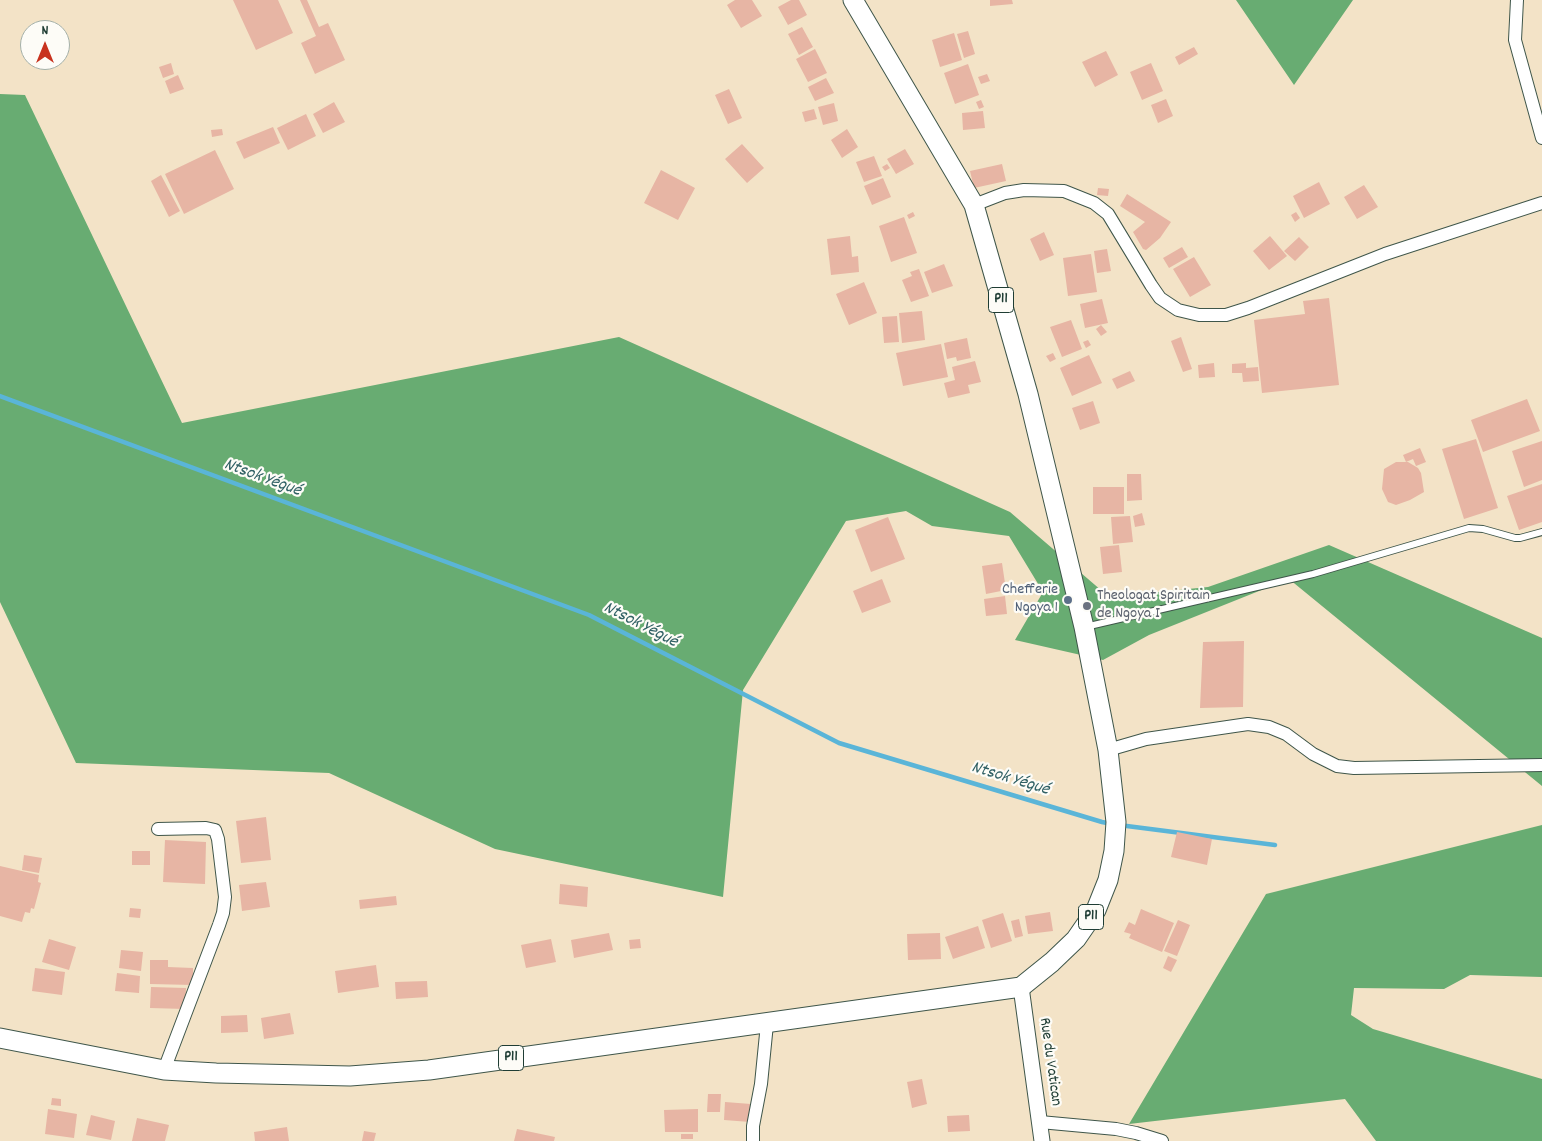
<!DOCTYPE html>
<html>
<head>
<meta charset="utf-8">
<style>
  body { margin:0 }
  #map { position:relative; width:1542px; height:1141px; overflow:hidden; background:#f3e3c7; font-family:Dekko,sans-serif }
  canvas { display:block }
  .north { position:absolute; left:20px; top:20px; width:50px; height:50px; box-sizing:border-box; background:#fdfcf7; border:1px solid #a4b0a9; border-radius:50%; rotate:0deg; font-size:14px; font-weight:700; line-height:20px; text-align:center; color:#1f3d34 }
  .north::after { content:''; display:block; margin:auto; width:18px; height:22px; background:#c8321e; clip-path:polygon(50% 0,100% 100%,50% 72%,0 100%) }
</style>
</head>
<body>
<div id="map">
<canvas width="1542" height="1141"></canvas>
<div class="north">N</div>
</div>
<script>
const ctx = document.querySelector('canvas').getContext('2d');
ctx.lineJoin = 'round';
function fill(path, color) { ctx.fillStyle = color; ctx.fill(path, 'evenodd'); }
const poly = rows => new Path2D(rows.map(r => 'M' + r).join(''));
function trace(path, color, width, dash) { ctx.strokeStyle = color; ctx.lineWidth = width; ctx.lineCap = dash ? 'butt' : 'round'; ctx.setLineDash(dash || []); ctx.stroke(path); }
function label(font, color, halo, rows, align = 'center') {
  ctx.font = font + ' Dekko,sans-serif'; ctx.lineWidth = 4.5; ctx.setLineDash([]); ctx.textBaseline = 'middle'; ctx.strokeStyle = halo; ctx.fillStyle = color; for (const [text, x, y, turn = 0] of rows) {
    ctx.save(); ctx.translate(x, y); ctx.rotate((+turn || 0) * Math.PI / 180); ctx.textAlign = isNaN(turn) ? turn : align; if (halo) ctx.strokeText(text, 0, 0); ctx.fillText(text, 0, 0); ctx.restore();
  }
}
fill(poly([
  [1236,0,1353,0,1294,85],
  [0,94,25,95,182,423,619,337,1010,512,1109,597,1208,587,1329,545,1542,638,1542,786,1289,579,1149,635,1103,660,1015,640,1043,592,1009,536,932,526,906,511,846,521,743,690,723,897,495,849,329,773,76,763,0,602],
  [1542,825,1542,977,1470,975,1444,989,1354,988,1351,1015,1373,1029,1542,1079,1542,1141,1376,1141,1345,1099,1129,1124,1266,894]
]), '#68ac72');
trace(poly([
  [0,396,589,615,839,743,1102,822,1112,824],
  [1119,825,1275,845]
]), '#5ab5d8', 4.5);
fill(poly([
  [233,0,278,0,293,33,256,50],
  [300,0,307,0,319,27,328,23,345,60,315,74,301,43,316,36],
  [735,0,752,0,762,16,741,28,727,5],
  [791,0,799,0,807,15,788,25,778,7],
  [990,0,1012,0,1013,4,990,6],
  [802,27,813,47,799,55,788,34],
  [968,31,975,54,964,58,957,34],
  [954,33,962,60,940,67,932,40],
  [1194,47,1198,54,1179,65,1175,57],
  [815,49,827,73,808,82,796,59],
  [1106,51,1118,75,1095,87,1082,62],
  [171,63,174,74,163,78,159,67],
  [1151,63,1163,91,1142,100,1130,72],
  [968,64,979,95,955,104,944,73],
  [987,74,990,81,981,84,978,77],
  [178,75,184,89,170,94,165,81],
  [826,78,834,93,815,101,808,87],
  [729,89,742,118,728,124,715,95],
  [1166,99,1173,116,1158,123,1151,105],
  [981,100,984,107,979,109,976,102],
  [334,102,345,122,323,133,313,114],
  [834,103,838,121,823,125,818,107],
  [814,109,817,119,805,122,802,112],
  [983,111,985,128,963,130,962,113],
  [306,114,316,136,288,150,277,128],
  [273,127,280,143,244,159,236,142],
  [222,129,223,135,212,137,211,130],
  [847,129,858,147,842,158,831,140],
  [742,144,764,168,747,183,725,159],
  [905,149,914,164,896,174,887,159],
  [215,150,234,189,184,214,165,174],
  [874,156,882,176,864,182,856,162],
  [887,164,890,168,885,171,882,167],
  [1002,164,1006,181,974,188,970,171],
  [661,170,695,188,678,220,644,203],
  [161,175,180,211,169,217,151,181],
  [883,178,891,197,872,205,864,186],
  [1319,182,1330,204,1304,218,1293,196],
  [1364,185,1378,207,1357,219,1344,197],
  [1098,188,1109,189,1108,196,1097,195],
  [1127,194,1171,222,1160,238,1146,250,1143,249,1133,232,1145,222,1120,206],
  [913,212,915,216,909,219,907,215],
  [1296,212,1300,218,1295,222,1291,215],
  [904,217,917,253,891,262,879,226],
  [1044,232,1054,255,1040,261,1030,239],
  [850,236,852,257,858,256,859,272,831,275,827,239],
  [1270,236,1287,256,1269,270,1253,251],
  [1299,237,1309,247,1295,261,1284,251],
  [1182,247,1188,257,1169,268,1163,258],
  [1107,249,1111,271,1097,273,1094,251],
  [1091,254,1097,292,1068,296,1063,258],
  [1194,257,1211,285,1190,297,1173,269],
  [944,264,953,286,932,293,924,272],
  [919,269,929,296,911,302,902,280,912,276,910,272],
  [864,282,877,313,849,325,836,294],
  [1329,298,1339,385,1262,393,1254,320,1305,314,1303,301],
  [1102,299,1108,323,1085,328,1080,304],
  [922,311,925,340,902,343,899,313],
  [897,316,899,342,884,343,882,317],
  [1071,320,1082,349,1062,357,1050,327],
  [1101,325,1107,332,1101,336,1096,329],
  [1181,337,1192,369,1183,372,1171,341],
  [967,338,971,358,957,361,956,357,947,359,944,343],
  [1088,340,1091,345,1086,348,1083,342],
  [941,344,948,377,903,386,896,353],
  [1053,353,1056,359,1050,362,1046,356],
  [1089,355,1102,383,1072,396,1060,368],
  [975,361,981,382,968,385,970,393,948,398,944,383,955,380,952,367],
  [1214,363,1215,377,1199,378,1198,365],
  [1246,363,1246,368,1258,367,1259,381,1243,382,1242,373,1232,373,1232,364],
  [1130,371,1135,381,1117,389,1112,379],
  [1527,399,1540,431,1483,452,1471,420],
  [1093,401,1100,423,1080,430,1072,408],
  [1476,439,1498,508,1464,519,1442,449],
  [1542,441,1542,480,1524,487,1512,451],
  [1420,448,1426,462,1416,466,1413,459,1406,462,1403,455],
  [1396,462,1408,462,1418,468,1421,473,1424,492,1410,500,1396,505,1388,502,1382,489,1384,469],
  [1127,474,1141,474,1142,500,1127,501],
  [1542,484,1542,522,1519,530,1507,496],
  [1093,487,1124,487,1124,514,1093,514],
  [1142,513,1145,525,1135,527,1133,516],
  [1130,516,1133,542,1113,544,1111,517],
  [888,517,905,559,871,572,855,530],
  [1119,545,1122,572,1103,574,1100,547],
  [1002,563,1006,590,986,594,982,566],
  [882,579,891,602,862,613,853,591],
  [1005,596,1007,614,986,616,984,599],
  [1244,641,1243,707,1200,708,1203,642],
  [266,817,271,860,241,863,236,821],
  [1177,832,1212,839,1207,865,1171,857],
  [165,840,206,842,205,884,163,882],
  [132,851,150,851,150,865,132,865],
  [24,855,42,858,39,873,22,870],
  [0,866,39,875,38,882,41,883,34,909,31,908,30,913,25,912,22,922,0,916],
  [266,882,270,907,242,911,239,885],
  [560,884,588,887,587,907,559,904],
  [396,896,397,905,360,909,359,900],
  [130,908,141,909,140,918,129,917],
  [1141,909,1174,923,1162,952,1129,938,1131,934,1124,932,1129,922,1135,925],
  [1050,912,1053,931,1028,934,1025,916],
  [1003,913,1012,941,991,948,982,920],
  [1019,919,1023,936,1015,938,1011,921],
  [1178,920,1190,925,1177,956,1164,951],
  [978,926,985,948,953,959,945,937],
  [609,933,613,950,574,958,571,940],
  [940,933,941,959,908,960,907,934],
  [49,939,76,947,69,970,42,962],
  [551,939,556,962,526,968,521,945],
  [640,939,641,948,630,949,629,940],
  [121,950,143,952,141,971,119,968],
  [1168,956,1177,960,1171,972,1163,968],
  [150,960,168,960,168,967,193,968,193,985,150,984],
  [376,965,379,987,338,993,335,971],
  [35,968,65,972,62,995,32,991],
  [117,973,140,976,139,993,115,991],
  [427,981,428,997,396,999,395,982],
  [151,987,186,988,185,1009,150,1008],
  [290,1013,294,1034,264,1039,261,1018],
  [247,1015,248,1032,221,1033,221,1016],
  [922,1079,927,1104,912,1108,907,1082],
  [708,1094,721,1094,720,1112,707,1112],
  [52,1098,61,1099,61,1106,51,1105],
  [725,1102,751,1104,750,1122,724,1120],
  [48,1109,77,1114,74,1138,45,1134],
  [698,1109,698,1132,665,1132,664,1110],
  [91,1115,115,1121,111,1140,86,1135],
  [969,1115,970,1131,948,1132,947,1116],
  [137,1118,169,1125,165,1141,132,1141],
  [287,1127,289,1141,255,1141,254,1132],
  [517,1129,555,1137,554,1141,514,1141],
  [364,1131,376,1133,374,1141,362,1141],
  [681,1134,693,1134,693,1139,681,1139]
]), '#e7b5a4');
const service = poly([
  [1085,627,1313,574,1469,528,1483,529,1515,538,1520,538,1542,532]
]);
const minor = poly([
  [1517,0,1515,40,1542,138],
  [974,205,1005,193,1024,190,1064,191,1094,203,1108,214,1151,285,1160,298,1178,310,1199,315,1226,315,1248,308,1385,254,1542,203],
  [1108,750,1146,739,1248,724,1269,727,1286,734,1313,754,1337,766,1354,768,1542,765],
  [158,829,206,828,215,830,218,839,225,897,223,913,219,925,164,1070],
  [1040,1122,1116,1129,1136,1133,1162,1141],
  [753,1141,753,1126,761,1084,767,1024]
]);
const tertiary = poly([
  [1021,987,1042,1141]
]);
const primary = poly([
  [0,1038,164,1070,216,1073,350,1076,429,1070,1021,987,1052,962,1076,939,1096,910,1108,880,1114,851,1116,822,1108,750,1084,627,1028,394,974,205,853,0]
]);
trace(service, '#3f564a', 8);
trace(minor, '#3f564a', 14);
trace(tertiary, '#3f564a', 17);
trace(primary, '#3f564a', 21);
trace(service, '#fff', 6);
trace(minor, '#fff', 12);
trace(tertiary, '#fff', 15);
trace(primary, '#fff', 19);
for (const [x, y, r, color] of [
  [1068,600,5,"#5c6f8a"],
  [1087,606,5,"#6b7280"]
]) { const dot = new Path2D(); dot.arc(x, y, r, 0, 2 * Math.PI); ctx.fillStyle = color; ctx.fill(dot); trace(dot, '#fdfcf7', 2); }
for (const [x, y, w] of [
  [1001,300,25],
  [1091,917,25],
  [511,1058,25]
]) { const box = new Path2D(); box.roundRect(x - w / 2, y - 12.5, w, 25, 4); ctx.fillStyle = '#fdfcf7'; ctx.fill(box); trace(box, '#1f3d34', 1); }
label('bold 15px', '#1f3d34', null, [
  ["P11",1001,300],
  ["P11",1091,917],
  ["P11",511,1058]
]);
label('16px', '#4e5e75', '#fdfcf7', [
  ["Chefferie",1058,591],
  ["Ngoya 1",1058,609]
], 'right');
label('16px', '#5b616d', '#fdfcf7', [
  ["Theologat Spiritain",1097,597],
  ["de Ngoya I",1097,615]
], 'left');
label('16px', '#1f3d34', '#fdfcf7', [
  ["Rue du Vatican",1049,1062,82]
]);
label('italic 18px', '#316165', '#fdfcf7', [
  ["Ntsok Yégué",262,479,20],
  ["Ntsok Yégué",640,626,27],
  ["Ntsok Yégué",1010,780,17]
]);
</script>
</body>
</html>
